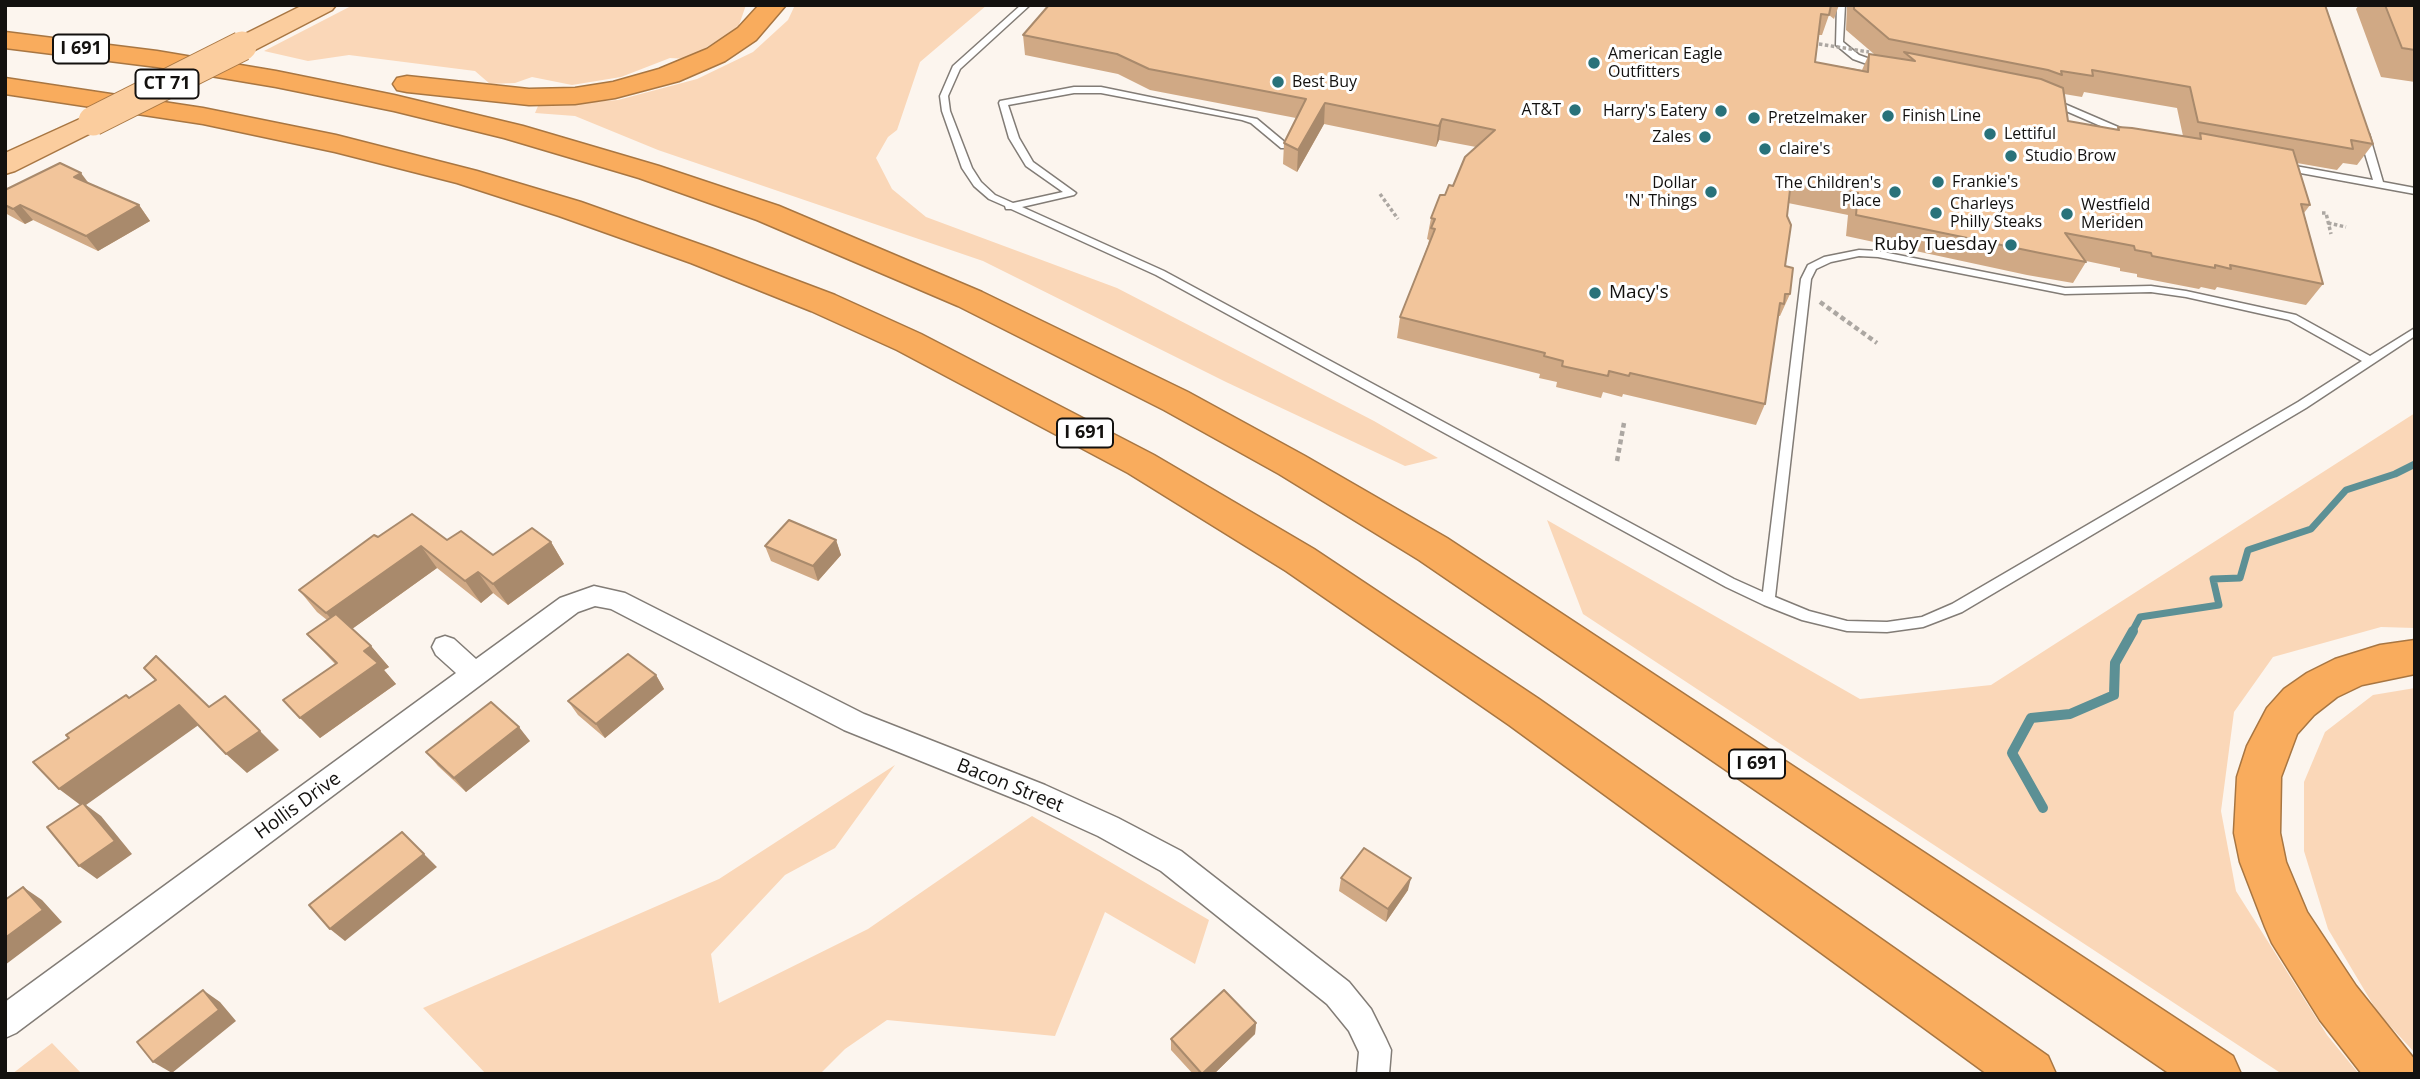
<!DOCTYPE html>
<html>
<head>
<meta charset="utf-8">
<style>
  body { margin:0 }
  #map { position:relative; width:2420px; height:1079px; overflow:hidden; background:#fcf5ee; font-family:"Open Sans",sans-serif }
  canvas { display:block }
  .frame { position:absolute; inset:0; border:7px solid #13110f; pointer-events:none }
</style>
</head>
<body>
<div id="map">
<canvas width="2420" height="1079"></canvas>
<div class="frame"></div>
</div>
<script>
const ctx = document.querySelector('canvas').getContext('2d');
ctx.lineJoin = 'round';
function fill(path, color) { ctx.fillStyle = color; ctx.fill(path, 'evenodd'); }
const poly = rows => new Path2D(rows.map(r => 'M' + r).join(''));
function trace(path, color, width, dash) { ctx.strokeStyle = color; ctx.lineWidth = width; ctx.lineCap = dash ? 'butt' : 'round'; ctx.setLineDash(dash || []); ctx.stroke(path); }
function label(font, color, halo, rows, align = 'center') {
  ctx.font = font + ' "Open Sans",sans-serif'; ctx.lineWidth = 6; ctx.setLineDash([]); ctx.textBaseline = 'middle'; ctx.strokeStyle = halo; ctx.fillStyle = color; for (const [text, x, y, turn = 0] of rows) {
    ctx.save(); ctx.translate(x, y); ctx.rotate((+turn || 0) * Math.PI / 180); ctx.textAlign = isNaN(turn) ? turn : align; if (halo) ctx.strokeText(text, 0, 0); ctx.fillText(text, 0, 0); ctx.restore();
  }
}
fill(poly([
  [353,5,746,5,738,28,687,59,670,58,621,77,572,85,532,77,515,83,490,84,475,71,349,55,308,61,264,51],
  [795,5,987,5,920,62,897,130,888,137,876,158,892,189,926,217,1117,288,1374,421,1438,458,1405,466,1226,382,983,261,658,150,575,116,535,113,538,106,618,100,697,79,753,52,788,20],
  [2415,413,2415,628,2381,627,2273,657,2234,712,2221,811,2236,891,2327,1035,2359,1074,2282,1074,1583,614,1547,520,1860,699,1991,685],
  [2415,688,2415,1053,2378,1013,2328,929,2304,851,2304,782,2325,732,2373,695],
  [895,765,835,848,785,875,711,954,719,1003,868,929,1032,816,1209,920,1195,964,1105,912,1055,1036,887,1020,845,1049,820,1074,486,1074,423,1008,719,879],
  [52,1043,82,1074,12,1074]
]), '#fad7b8');
trace(poly([
  [2132,632,2140,617,2219,605,2213,579,2240,578,2248,550,2311,529,2346,490,2395,474,2415,464]
]), '#5c9095', 7);
trace(poly([
  [2043,808,2012,753,2031,718,2070,714,2114,695,2115,663,2133,631]
]), '#5c9095', 10);
const service = poly([
  [1021,5,1030,5,960,69,948,96,950,111,972,168,981,182,995,195,1013,203,1063,192,1026,166,1009,138,999,103,1000,101,1074,87,1101,87,1257,119,1287,144,1287,148,1281,148,1251,123,1242,120,1101,93,1074,93,1008,105,1019,138,1033,162,1076,193,1074,195,1022,207,1164,271,1734,579,1763,592,1801,279,1808,265,1824,257,1859,250,1878,251,2065,288,2151,286,2186,291,2296,315,2370,356,2415,328,2415,336,2306,408,1962,612,1923,627,1887,632,1847,631,1802,620,1764,605,1726,587,1156,275,1011,209,1006,209,1005,206,989,199,974,186,962,168,942,111,940,96,953,66,1021,5],
  [1859,256,1878,257,2065,294,2151,292,2186,297,2289,320,2362,361,2298,402,1952,604,1922,617,1887,622,1847,621,1809,611,1775,597,1811,279,1816,269,1831,262,1859,256],
  [1837,5,1845,5,1843,42,1859,55,1884,64,1884,68,1878,68,1853,59,1836,45,1837,5],
  [2053,99,2132,133,2134,135,2132,137,2126,137,2050,104,2049,102,2053,99],
  [2364,131,2369,134,2383,182,2415,188,2415,194,2284,170,2279,167,2284,164,2373,180,2359,134,2364,131]
]);
const minor = poly([
  [594,586,625,593,864,714,1045,785,1118,818,1181,851,1349,982,1371,1009,1386,1039,1391,1050,1389,1074,1357,1074,1359,1052,1349,1031,1327,1004,1161,871,1098,836,1025,803,844,730,611,609,595,606,578,612,16,1033,5,1038,5,1002,456,673,436,655,432,647,436,639,445,636,454,639,476,659,560,598,594,586]
]);
const primary = poly([
  [303,5,336,5,332,10,251,52,242,54,233,52,229,46,233,40,303,5],
  [93,113,103,115,107,121,103,127,15,171,5,174,5,153,93,113]
]);
const motorway = poly([
  [759,5,786,5,756,40,725,61,679,81,615,98,575,104,529,105,407,92,397,90,393,84,397,78,407,76,529,89,575,88,613,82,659,69,707,49,738,28,759,5],
  [5,32,157,51,276,71,394,95,523,126,659,166,779,206,982,292,1188,392,1305,456,1447,538,2233,1056,2241,1074,2170,1074,1419,560,1279,474,1164,410,958,306,757,220,639,178,504,138,394,111,276,87,157,67,5,48,5,32],
  [5,78,203,108,336,135,477,171,581,202,713,249,835,295,921,334,1154,455,1314,549,1539,699,2048,1056,2056,1074,1987,1074,1509,725,1286,571,1128,473,897,350,811,311,691,263,559,216,457,183,335,152,203,124,5,94,5,78],
  [2415,640,2415,674,2362,685,2337,697,2314,715,2297,734,2281,777,2280,833,2286,862,2307,912,2356,986,2415,1060,2415,1074,2362,1074,2320,1020,2272,943,2265,927,2240,862,2234,833,2237,777,2247,746,2267,708,2284,689,2307,673,2335,659,2380,645,2415,640]
]);
trace(service, '#827c76', 3);
trace(minor, '#827c76', 3);
trace(primary, '#a87642', 3);
trace(motorway, '#a87642', 3);
trace(poly([
  [1380,194,1398,219],
  [2322,213,2326,213,2331,234],
  [2328,223,2346,227]
]), '#aca7a2', 3.5, [3.5, 2.5]);
trace(poly([
  [1820,302,1877,343],
  [1617,461,1624,423]
]), '#aca7a2', 4.5, [5, 3.5]);
fill(service, '#fff');
fill(minor, '#fff');
fill(primary, '#fbcd9e');
fill(motorway, '#f9ac5d');
const primaryBridge = poly([
  [93,121,242,46]
]);
trace(primaryBridge, '#a87642', 31, []);
trace(poly([
  [1813,43,1869,52]
]), '#aca7a2', 3.5, [3.5, 2.5]);
trace(primaryBridge, '#fbcd9e', 29);
fill(poly([
  [1049,5,1839,5,1834,19,1829,15,1822,35,1819,35,1815,62,1862,70,1869,54,1874,54,1846,30,1847,5,2325,5,2373,144,2357,165,2343,163,2337,170,2297,163,2310,205,2304,213,2323,284,2306,305,2217,287,2215,290,2201,287,2199,289,2137,277,2137,274,2120,271,2120,268,2086,261,2086,262,2073,283,2027,275,1846,236,1848,215,1788,203,1785,266,1790,294,1780,316,1779,316,1778,318,1765,404,1756,425,1623,394,1622,397,1603,392,1601,398,1556,387,1557,382,1539,378,1540,374,1397,338,1400,317,1428,245,1429,240,1427,239,1431,218,1445,195,1453,186,1476,147,1439,140,1436,147,1324,124,1297,172,1283,164,1284,143,1296,118,1150,90,1118,74,1025,55,1023,35],
  [2084,92,2177,108,2183,136,2118,127,2116,130,2068,121,2064,94,2082,97],
  [2359,5,2415,5,2415,82,2381,77,2356,9],
  [89,183,139,205,150,221,98,251,33,220,25,224,5,213,5,190],
  [378,537,447,540,493,555,551,542,564,564,508,605,493,593,481,603,437,568,352,629,371,646,389,667,384,670,396,684,320,738,283,700,335,664,307,634,327,620,317,612,299,590],
  [836,540,841,555,818,581,771,561,765,546],
  [656,675,664,689,605,738,578,715,568,701],
  [530,741,466,792,438,766,426,752],
  [1341,878,1408,890,1386,922,1339,891],
  [1256,1023,1255,1034,1214,1074,1193,1074,1171,1050,1171,1039]
]), '#d0a985');
fill(poly([
  [1325,103,1324,124,1297,172,1298,150],
  [1442,119,1439,140,1436,147,1439,126],
  [81,173,93,189,74,177],
  [20,205,33,220,25,224,13,209],
  [139,205,150,221,98,251,86,236],
  [836,540,841,555,818,581,813,566],
  [551,542,564,564,508,605,493,584],
  [421,546,437,568,345,634,326,613],
  [478,572,493,593,481,603,465,581],
  [371,646,389,667,384,670,396,684,320,738,300,718,364,651],
  [656,675,664,689,605,738,596,724],
  [225,696,279,750,247,773,226,754],
  [179,705,200,724,86,805,101,816,132,854,97,879,79,866,83,807,59,789],
  [519,727,530,741,466,792,454,778],
  [424,854,437,867,345,941,330,929],
  [1411,878,1408,890,1386,922,1388,909],
  [23,887,42,900,62,922,5,965,5,938],
  [203,990,220,1002,236,1021,172,1073,153,1062],
  [1256,1023,1255,1034,1214,1074,1203,1074]
]), '#a98a6c');
const building = poly([
  [1049,5,1831,5,1829,15,1821,14,1815,62,1868,72,1869,54,1915,61,1904,52,2041,79,2063,88,2068,121,2119,130,2118,127,2132,128,2201,139,2200,133,2293,150,2310,205,2301,204,2323,284,2230,265,2231,269,2215,265,2215,268,2152,256,2151,253,2135,250,2134,246,2065,233,2086,262,2040,253,1856,215,1858,193,1791,181,1787,216,1791,225,1785,266,1793,268,1790,294,1785,294,1784,304,1780,303,1765,404,1630,373,1629,376,1609,371,1608,376,1562,366,1563,361,1544,356,1545,353,1400,317,1435,229,1431,228,1435,219,1431,218,1440,195,1445,195,1449,185,1453,186,1465,157,1495,130,1442,119,1439,126,1325,103,1298,150,1284,143,1306,99,1149,69,1117,54,1023,35,1049,5],
  [1854,5,2325,5,2373,144,2351,140,2353,149,2198,122,2190,87,2092,70,2093,76,2061,71,2062,75,2048,70,1889,39,1854,9,1854,5],
  [2385,5,2415,5,2415,50,2402,48,2385,5],
  [60,163,81,173,74,177,139,205,86,236,20,205,13,209,5,205,5,190,60,163],
  [412,514,447,540,461,531,493,555,532,528,551,542,493,584,478,572,465,581,421,546,326,613,299,590,374,535,378,537,412,514],
  [789,520,836,540,813,566,765,546,789,520],
  [336,614,371,646,364,651,378,663,300,718,283,700,337,663,307,634,336,614],
  [628,654,656,675,596,724,568,701,628,654],
  [156,656,209,707,225,696,260,731,226,754,179,705,59,789,33,762,69,738,66,735,126,695,129,698,156,680,144,668,156,656],
  [491,702,519,727,454,778,426,752,491,702],
  [83,803,115,841,79,866,47,827,83,803],
  [402,832,424,854,330,929,309,905,402,832],
  [1364,848,1411,878,1388,909,1341,878,1364,848],
  [23,887,43,910,5,938,5,900,23,887],
  [203,990,219,1010,153,1062,137,1042,203,990],
  [1224,990,1256,1023,1202,1074,1171,1039,1224,990]
]);
fill(building, '#f2c59b');
trace(building, '#a98a6c', 2);
for (const [x, y, r, color] of [
  [1594,63,7,"#29727a"],
  [1278,82,7,"#29727a"],
  [1575,110,7,"#29727a"],
  [1721,111,7,"#29727a"],
  [1888,116,7,"#29727a"],
  [1754,118,7,"#29727a"],
  [1990,134,7,"#29727a"],
  [1705,137,7,"#29727a"],
  [1765,149,7,"#29727a"],
  [2011,156,7,"#29727a"],
  [1938,182,7,"#29727a"],
  [1711,192,7,"#29727a"],
  [1895,192,7,"#29727a"],
  [1936,213,7,"#29727a"],
  [2067,214,7,"#29727a"],
  [2011,245,7,"#29727a"],
  [1595,293,7,"#29727a"]
]) { const dot = new Path2D(); dot.arc(x, y, r, 0, 2 * Math.PI); ctx.fillStyle = color; ctx.fill(dot); trace(dot, '#fff', 2.5); }
label('16px', '#13110f', '#fff', [
  ["American Eagle",1608,54],
  ["Outfitters",1608,72],
  ["Best Buy",1292,82],
  ["AT&T",1561,110,"right"],
  ["Harry's Eatery",1707,111,"right"],
  ["Finish Line",1902,116],
  ["Pretzelmaker",1768,118],
  ["Lettiful",2004,134],
  ["Zales",1691,137,"right"],
  ["claire's",1779,149],
  ["Studio Brow",2025,156],
  ["Frankie's",1952,182],
  ["Dollar",1697,183,"right"],
  ["'N' Things",1697,201,"right"],
  ["The Children's",1881,183,"right"],
  ["Place",1881,201,"right"],
  ["Charleys",1950,204],
  ["Philly Steaks",1950,222],
  ["Westfield",2081,205],
  ["Meriden",2081,223]
], 'left');
for (const [x, y, w] of [
  [81,49,56],
  [167,84,63],
  [1085,433,56],
  [1757,764,56]
]) { const box = new Path2D(); box.roundRect(x - w / 2, y - 14.5, w, 29, 5); ctx.fillStyle = '#fff'; ctx.fill(box); trace(box, '#13110f', 2); }
label('bold 18px', '#13110f', null, [
  ["I 691",81,49],
  ["CT 71",167,84],
  ["I 691",1085,433],
  ["I 691",1757,764]
]);
label('19px', '#13110f', '#fff', [
  ["Ruby Tuesday",1997,245],
  ["Macy's",1609,293,"left"]
], 'right');
label('19px', '#13110f', '#fff', [
  ["Bacon Street",1010,786,22],
  ["Hollis Drive",298,806,-36]
]);
</script>
</body>
</html>
